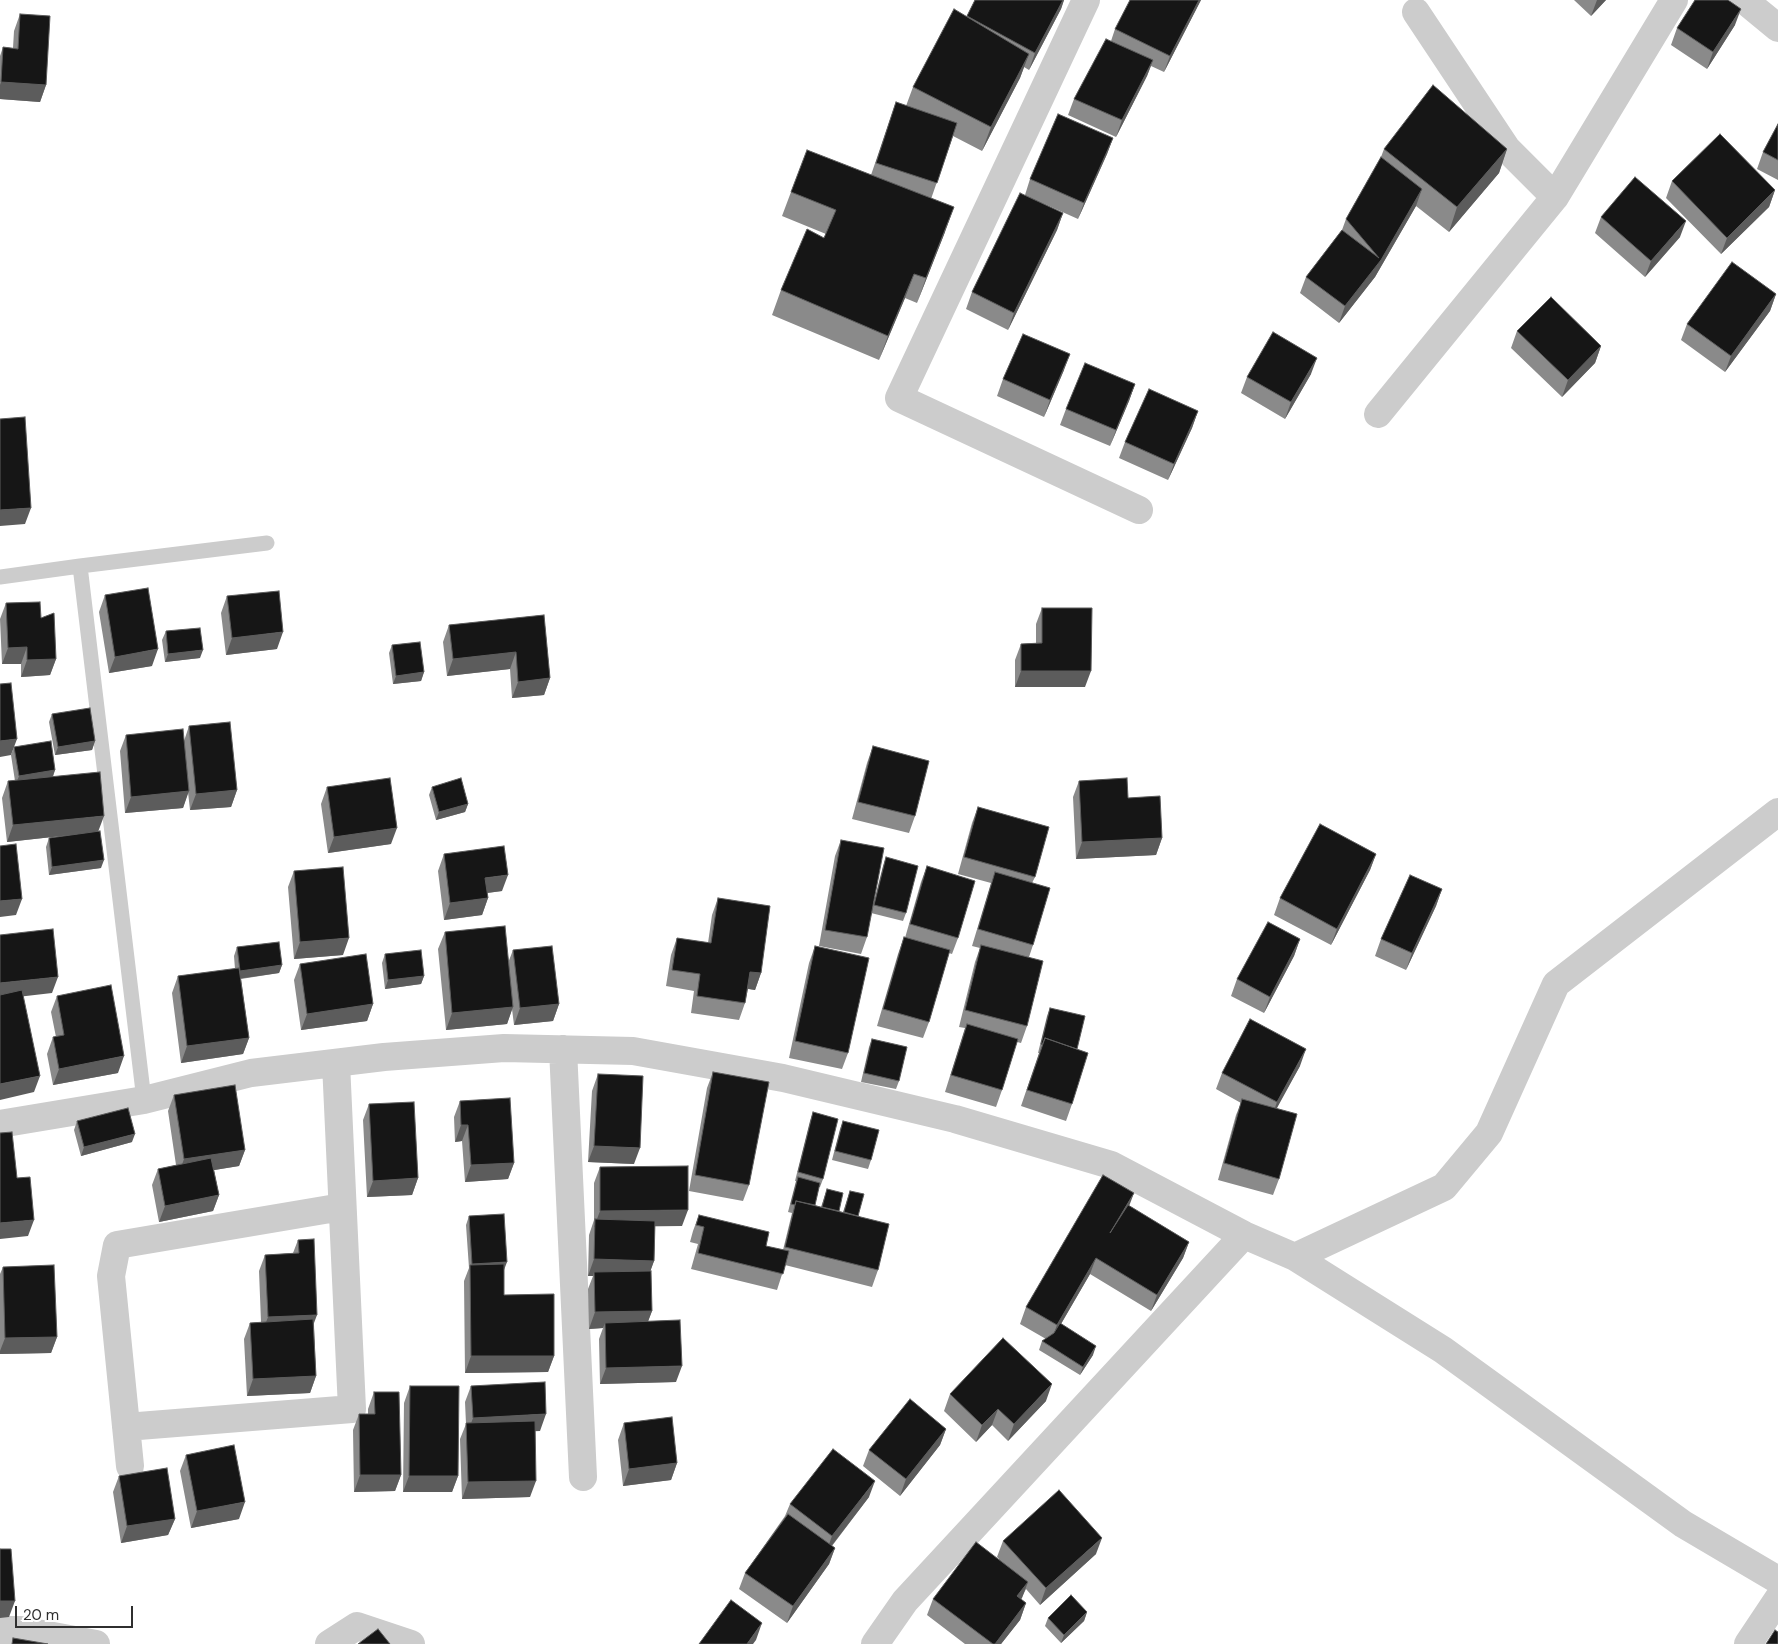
<!DOCTYPE html>
<html>
<head>
<meta charset="utf-8">
<style>
  body { margin:0 }
  #map { position:relative; width:1778px; height:1644px; overflow:hidden; background:#fff; font-family:"DM Sans",sans-serif }
  canvas { display:block }
  .scale { position:absolute; left:15px; top:1606px; width:118px; height:22px; box-sizing:border-box; border:2px solid #2f2f2f; border-top:0; padding-left:6px; font-size:15px; line-height:18px; white-space:nowrap; color:#2f2f2f; -webkit-text-stroke:4px #fff; paint-order:stroke }
</style>
</head>
<body>
<div id="map">
<canvas width="1778" height="1644"></canvas>
<div class="scale">20 m</div>
</div>
<script>
const ctx = document.querySelector('canvas').getContext('2d');
ctx.lineJoin = 'round';
const poly = rows => new Path2D(rows.map(r => 'M' + r).join(''));
function trace(path, color, width, dash) { ctx.strokeStyle = color; ctx.lineWidth = width; ctx.lineCap = dash ? 'butt' : 'round'; ctx.setLineDash(dash || []); ctx.stroke(path); }
function fill(path, color) { ctx.fillStyle = color; ctx.fill(path, 'evenodd'); }
trace(poly([
  [80,566,267,543],
  [0,577,80,566,144,1100]
]), '#ccc', 15);
trace(poly([
  [1086,0,899,398,1139,510],
  [1744,0,1778,28],
  [1416,12,1507,149,1555,197],
  [1378,414,1555,197,1674,0],
  [563,1049,583,1477],
  [0,1124,144,1100,251,1073,384,1057,504,1048,633,1051,783,1078,955,1119,1111,1165,1244,1235,1295,1257,1443,1350,1683,1524,1778,1580],
  [1295,1257,1444,1187,1489,1133,1556,984,1778,812],
  [126,1427,352,1409,336,1063],
  [130,1466,111,1276,117,1245,342,1207],
  [0,1630,21,1630,96,1644],
  [329,1644,357,1626,411,1644],
  [875,1644,905,1601,1244,1235],
  [1748,1644,1778,1599]
]), '#ccc', 28);
fill(poly([
  [975,0,1064,0,1061,9,1029,70,1024,67,1020,78,982,151,953,136,931,199,945,232,917,303,905,298,879,360,772,315,781,290,824,238,826,234,782,216,791,192,871,175,896,102,906,106,913,87,967,16],
  [1201,0,1164,72,1151,66,1147,76,1116,137,1068,115,1074,99,1111,41,1115,29],
  [1574,0,1606,0,1591,16],
  [20,14,46,85,40,102,0,99,0,56,3,47,13,48,14,31],
  [1735,25,1707,69,1671,45,1677,28],
  [1778,124,1778,180,1757,169,1763,152],
  [1113,138,1107,154,1078,219,1040,202,1063,213,1057,230,1008,330,966,309,972,292,1025,195,1030,179],
  [1384,149,1507,149,1499,173,1449,232,1416,206,1375,277,1339,323,1300,293,1306,277,1342,230,1346,219,1381,157],
  [1672,181,1775,190,1769,207,1721,254,1666,198],
  [1601,217,1680,237,1645,277,1595,233],
  [1776,294,1770,311,1725,372,1681,340,1687,324],
  [1517,331,1601,346,1595,363,1562,397,1511,348],
  [1064,370,1044,417,997,396,1003,379],
  [1311,374,1285,419,1241,393,1247,377],
  [1135,384,1129,401,1110,446,1060,425,1066,409],
  [1198,411,1192,428,1168,480,1119,458,1125,442],
  [105,595,152,666,109,673,99,612],
  [227,596,277,649,226,655,221,613],
  [6,603,56,659,50,675,21,677,21,664,2,664,0,619],
  [1042,608,1085,687,1015,687,1015,660,1021,644,1036,643,1036,624],
  [544,615,550,678,544,695,512,698,510,669,447,676,443,642,449,625],
  [166,631,200,658,165,662,162,640],
  [392,645,424,672,421,681,393,684,389,653],
  [52,714,95,741,92,750,55,755,49,722],
  [189,726,237,790,231,807,190,810,188,792,183,808,125,813,120,751,126,735,184,741],
  [873,746,915,816,909,833,852,819,867,763],
  [14,747,55,770,53,777,98,832,101,868,49,875,46,847,49,838,79,834,7,842,2,798,8,781,15,781,11,755],
  [1079,781,1162,838,1156,855,1076,859,1073,797],
  [327,787,391,844,328,853,321,804],
  [432,787,468,804,465,812,436,820,429,795],
  [978,807,1035,877,1032,883,1033,945,1029,957,1027,1026,1021,1043,1017,1042,1002,1090,996,1107,945,1092,965,1028,959,1027,975,962,980,948,972,946,991,883,958,874,972,823],
  [841,840,873,905,883,866,886,857,906,913,903,921,871,913,867,937,861,954,819,946,835,856],
  [444,854,502,891,487,893,488,898,482,915,444,920,438,871],
  [1376,854,1370,870,1331,945,1274,915,1280,898],
  [927,866,958,938,952,954,949,953,929,1022,923,1038,877,1026,898,954,904,937,905,938,921,882],
  [294,871,343,955,294,959,288,887],
  [1442,889,1436,906,1406,970,1375,956,1381,939],
  [718,898,761,973,755,990,748,989,745,1003,739,1020,691,1013,694,991,666,986,671,955,677,938,708,943,712,915],
  [445,932,508,963,513,950,559,1004,553,1021,514,1025,512,1009,507,1024,446,1030,438,949],
  [1300,939,1294,956,1264,1013,1231,996,1237,979],
  [815,946,848,1053,842,1069,789,1058,809,963],
  [237,947,282,965,279,973,241,979,249,1038,243,1054,181,1063,172,993,178,976,235,969,234,956],
  [385,954,424,976,421,984,385,989,382,963],
  [300,964,373,1004,367,1021,301,1030,294,980],
  [57,996,118,1073,53,1085,47,1054,53,1037,56,1037,51,1012],
  [1050,1008,1072,1104,1066,1121,1021,1106,1039,1053,1038,1053,1047,1016],
  [872,1039,899,1081,896,1089,861,1082,869,1047],
  [1300,1066,1276,1108,1279,1179,1273,1195,1218,1180,1236,1115,1241,1103,1216,1089,1222,1073],
  [713,1072,749,1185,743,1201,689,1191,707,1088],
  [598,1074,634,1164,588,1162,592,1091],
  [174,1095,245,1150,239,1166,214,1170,219,1195,213,1211,159,1222,152,1185,158,1169,176,1165,168,1111],
  [460,1101,514,1163,508,1179,465,1182,462,1141,455,1142,454,1117],
  [369,1104,418,1178,412,1195,367,1197,363,1120],
  [813,1112,823,1179,820,1187,819,1187,815,1205,821,1207,827,1189,839,1211,843,1212,850,1191,878,1270,872,1287,785,1265,777,1290,691,1269,698,1244,690,1242,693,1231,699,1215,766,1246,783,1250,792,1213,788,1212,796,1181,795,1181,810,1121],
  [77,1121,132,1142,81,1156,74,1130],
  [843,1121,871,1160,868,1169,832,1160,840,1129],
  [600,1167,682,1226,655,1226,654,1261,650,1271,652,1311,648,1321,676,1382,600,1384,599,1339,603,1328,589,1329,588,1289,593,1276,588,1276,589,1235,594,1220,594,1183],
  [1129,1206,1189,1242,1183,1258,1151,1311,1090,1274,1061,1324,1093,1355,1080,1375,1039,1350,1042,1341,1046,1339,1020,1324,1026,1307],
  [469,1216,504,1270,504,1295,554,1356,548,1372,465,1373,464,1281,469,1268,466,1225],
  [298,1240,314,1325,316,1376,310,1393,247,1396,244,1339,250,1323,261,1322,259,1271,265,1255,293,1253],
  [3,1267,57,1337,51,1353,0,1354,0,1274],
  [410,1386,458,1476,452,1492,403,1492,404,1403],
  [471,1386,540,1431,535,1431,530,1497,462,1499,460,1439,466,1424,465,1402],
  [374,1392,401,1475,395,1491,354,1492,353,1430,359,1414,368,1414,368,1409],
  [950,1394,1046,1401,1008,1441,992,1425,976,1442,944,1411],
  [624,1423,677,1463,671,1480,623,1486,618,1440],
  [946,1429,940,1445,900,1496,863,1466,869,1450],
  [186,1455,239,1519,191,1528,180,1471],
  [119,1476,175,1519,168,1535,121,1543,113,1492],
  [869,1497,832,1546,835,1548,829,1564,787,1623,739,1589,745,1573,785,1516,790,1504],
  [1003,1541,1096,1554,1040,1605,1026,1589,1021,1599,1026,1603,1020,1620,1001,1644,965,1644,927,1615,933,1599,999,1559,997,1557],
  [1087,1612,1084,1621,1061,1643,1045,1626,1048,1618]
]), '#8a8a8a');
fill(poly([
  [1063,0,1064,0,1061,9,1029,70,1035,53],
  [1199,0,1201,0,1164,72,1170,56],
  [1597,0,1606,0,1591,16],
  [1741,9,1735,25,1707,69,1713,52],
  [1029,54,1020,78,982,151,991,127],
  [1153,60,1147,76,1116,137,1122,120],
  [1,82,46,85,40,102,0,99,0,85],
  [1113,138,1107,154,1078,219,1084,203],
  [1507,149,1499,173,1449,232,1457,207],
  [1422,189,1416,206,1375,277,1339,323,1345,306],
  [1775,190,1769,207,1721,254,1727,238],
  [954,207,945,232,917,303,926,278],
  [1063,213,1057,230,1008,330,1014,313],
  [1686,221,1680,237,1645,277,1651,261],
  [914,274,905,298,879,360,888,336],
  [1776,294,1770,311,1725,372,1731,356],
  [1601,346,1595,363,1562,397,1568,380],
  [1070,354,1064,370,1044,417,1050,400],
  [1317,358,1311,374,1285,419,1291,402],
  [1135,384,1129,401,1110,446,1116,430],
  [1198,411,1192,428,1168,480,1174,464],
  [31,508,25,524,0,526,0,510],
  [283,632,277,649,226,655,232,638],
  [27,647,21,664,2,664,8,648],
  [158,649,152,666,109,673,115,657],
  [203,650,200,658,165,662,168,654],
  [516,652,510,669,447,676,453,659],
  [56,659,50,675,21,677,27,660],
  [1021,671,1091,671,1085,687,1015,687],
  [424,672,421,681,393,684,396,676],
  [550,678,544,695,512,698,518,682],
  [17,739,11,755,0,757,0,741],
  [95,741,92,750,55,755,58,747],
  [55,770,52,778,16,784,19,776],
  [237,790,231,807,190,810,196,794],
  [189,791,183,808,125,813,131,797],
  [468,804,465,812,436,820,439,812],
  [104,816,98,832,7,842,13,825],
  [397,828,391,844,328,853,334,837],
  [1162,838,1156,855,1076,859,1082,842],
  [1376,854,1370,870,1331,945,1337,929],
  [104,860,101,868,49,875,52,867],
  [508,875,502,891,479,894,485,878],
  [1442,889,1436,906,1406,970,1412,953],
  [488,898,482,915,444,920,450,903],
  [22,899,16,915,0,917,0,901],
  [349,938,343,955,294,959,300,942],
  [1300,939,1294,956,1264,1013,1270,997],
  [282,965,279,973,237,979,240,971],
  [750,972,761,973,755,990,744,988],
  [424,976,421,984,385,989,388,980],
  [58,977,52,993,0,999,0,983],
  [373,1004,367,1021,301,1030,307,1014],
  [559,1004,553,1021,514,1025,520,1008],
  [513,1007,507,1024,446,1030,452,1013],
  [249,1038,243,1054,181,1063,187,1046],
  [1306,1049,1300,1066,1271,1119,1277,1102],
  [124,1056,118,1073,53,1085,59,1069],
  [40,1076,34,1092,0,1100,0,1084],
  [461,1125,468,1125,462,1141,455,1142],
  [135,1134,132,1142,81,1156,84,1147],
  [594,1146,640,1148,634,1164,588,1162],
  [245,1150,239,1166,178,1176,184,1159],
  [514,1163,508,1179,465,1182,471,1165],
  [418,1178,412,1195,367,1197,373,1181],
  [1134,1193,1128,1209,1110,1233],
  [219,1195,213,1211,159,1222,165,1206],
  [688,1210,682,1226,594,1227,600,1211],
  [34,1220,28,1236,0,1239,0,1223],
  [1189,1242,1183,1258,1151,1311,1157,1295],
  [1096,1258,1090,1274,1051,1341,1057,1325],
  [594,1259,654,1261,648,1278,594,1272,593,1276,588,1276],
  [507,1262,504,1270,470,1270,472,1264],
  [652,1311,646,1327,605,1323,603,1328,589,1329,595,1312],
  [317,1315,311,1331,262,1333,268,1317],
  [57,1337,51,1353,0,1354,0,1351,5,1338],
  [1096,1346,1093,1355,1080,1375,1083,1367],
  [471,1356,554,1356,548,1372,465,1373],
  [682,1366,676,1382,600,1384,606,1368],
  [316,1376,310,1393,247,1396,253,1379],
  [1052,1384,1046,1401,1008,1441,1014,1424],
  [998,1409,992,1425,976,1442,982,1425],
  [546,1414,540,1431,467,1434,473,1418],
  [946,1429,940,1445,900,1496,906,1479],
  [677,1463,671,1480,623,1486,629,1469],
  [360,1475,401,1475,395,1491,354,1492],
  [409,1476,458,1476,452,1492,403,1492],
  [536,1481,530,1497,462,1499,468,1482],
  [875,1481,869,1497,826,1553,832,1536],
  [245,1502,239,1519,191,1528,197,1511],
  [175,1519,168,1535,121,1543,127,1526],
  [1102,1538,1096,1554,1040,1605,1046,1588],
  [835,1548,829,1564,787,1623,793,1606],
  [1028,1582,1022,1598,1011,1612,1017,1596],
  [0,1601,15,1601,9,1617,0,1618],
  [1026,1603,1020,1620,1001,1644,995,1644],
  [1087,1612,1084,1621,1061,1643,1064,1635],
  [762,1623,756,1640,753,1644,747,1644]
]), '#5c5c5c');
const building = poly([
  [975,0,1063,0,1035,53,967,16,975,0],
  [1130,0,1199,0,1170,56,1115,29,1130,0],
  [1695,0,1728,0,1741,9,1713,52,1677,28,1695,0],
  [954,9,1029,54,991,127,913,87,954,9],
  [20,14,50,16,46,85,1,82,3,47,18,49,20,14],
  [1106,39,1153,60,1122,120,1074,99,1106,39],
  [1433,85,1507,149,1457,207,1384,149,1433,85],
  [896,102,957,123,937,183,876,163,896,102],
  [1058,114,1113,138,1084,203,1030,179,1058,114],
  [1778,124,1778,160,1763,152,1778,124],
  [1720,134,1775,190,1727,238,1672,181,1720,134],
  [807,150,954,207,926,278,914,274,888,336,781,290,807,229,824,238,836,210,791,192,807,150],
  [1381,157,1422,189,1381,260,1345,306,1306,277,1342,230,1379,258,1346,219,1381,157],
  [1635,177,1686,221,1651,261,1601,217,1635,177],
  [1020,193,1063,213,1014,313,972,292,1020,193],
  [1732,262,1776,294,1731,356,1687,324,1732,262],
  [1551,297,1601,346,1568,380,1517,331,1551,297],
  [1273,332,1317,358,1291,402,1247,377,1273,332],
  [1023,334,1070,354,1050,400,1003,379,1023,334],
  [1085,363,1135,384,1116,430,1066,409,1085,363],
  [1149,389,1198,411,1174,464,1125,442,1149,389],
  [25,417,31,508,0,510,0,419,25,417],
  [148,588,158,649,115,657,105,595,148,588],
  [279,591,283,632,232,638,227,596,279,591],
  [40,602,41,618,54,613,56,659,27,660,27,647,8,648,6,603,40,602],
  [1042,608,1092,608,1091,671,1021,671,1021,644,1042,643,1042,608],
  [544,615,550,678,518,682,516,652,453,659,449,625,544,615],
  [200,628,203,650,168,654,166,631,200,628],
  [420,642,424,672,396,676,392,645,420,642],
  [11,683,17,739,0,741,0,684,11,683],
  [90,708,95,741,58,747,52,714,90,708],
  [230,722,237,790,196,794,189,726,230,722],
  [183,729,189,791,131,797,126,735,183,729],
  [51,741,55,770,19,776,14,747,51,741],
  [873,746,929,761,915,816,858,802,873,746],
  [100,772,104,816,13,825,8,781,100,772],
  [390,778,397,828,334,837,327,787,390,778],
  [461,778,468,804,439,812,432,787,461,778],
  [1127,778,1128,798,1160,796,1162,838,1082,842,1079,781,1127,778],
  [978,807,1049,827,1035,877,964,857,978,807],
  [1320,824,1376,854,1337,929,1280,898,1320,824],
  [100,831,104,860,52,867,49,838,100,831],
  [841,840,884,848,867,937,825,930,841,840],
  [16,844,22,899,0,901,0,846,16,844],
  [504,846,508,875,485,878,488,898,450,903,444,854,504,846],
  [886,857,918,866,906,913,874,905,886,857],
  [927,866,975,881,958,938,910,924,927,866],
  [343,867,349,938,300,942,294,871,343,867],
  [995,872,1050,888,1033,945,978,929,995,872],
  [1410,875,1442,889,1412,953,1381,939,1410,875],
  [718,898,770,906,761,973,750,972,745,1003,697,996,700,974,672,970,677,938,711,943,718,898],
  [1268,922,1300,939,1270,997,1237,979,1268,922],
  [505,926,513,1007,452,1013,445,932,505,926],
  [53,929,58,977,0,983,0,935,53,929],
  [904,937,950,950,929,1022,883,1009,904,937],
  [279,942,282,965,240,971,237,947,279,942],
  [981,945,1043,961,1027,1026,965,1010,981,945],
  [552,946,559,1004,520,1008,513,950,552,946],
  [815,946,869,958,848,1053,795,1041,815,946],
  [421,950,424,976,388,980,385,954,421,950],
  [366,954,373,1004,307,1014,300,964,366,954],
  [239,968,249,1038,187,1046,178,976,239,968],
  [111,985,124,1056,59,1069,53,1037,64,1035,57,996,111,985],
  [22,990,40,1076,0,1084,0,995,22,990],
  [1050,1008,1085,1016,1077,1049,1045,1038,1042,1045,1041,1044,1050,1008],
  [1250,1019,1306,1049,1277,1102,1222,1073,1250,1019],
  [967,1024,1018,1039,1002,1090,951,1075,967,1024],
  [1045,1038,1088,1053,1072,1104,1027,1090,1045,1038],
  [872,1039,907,1047,899,1081,864,1073,872,1039],
  [713,1072,769,1082,749,1185,695,1175,713,1072],
  [598,1074,643,1076,640,1148,594,1146,598,1074],
  [235,1085,245,1150,184,1159,174,1095,235,1085],
  [510,1098,514,1163,471,1165,468,1125,461,1125,460,1101,510,1098],
  [1242,1099,1297,1114,1279,1179,1224,1163,1242,1099],
  [414,1102,418,1178,373,1181,369,1104,414,1102],
  [128,1108,135,1134,84,1147,77,1121,128,1108],
  [813,1112,838,1119,823,1179,798,1172,813,1112],
  [843,1121,879,1130,871,1160,835,1151,843,1121],
  [12,1132,17,1178,30,1177,34,1220,0,1223,0,1133,12,1132],
  [211,1158,219,1195,165,1206,158,1169,211,1158],
  [688,1166,688,1210,600,1211,600,1167,688,1166],
  [1103,1175,1134,1193,1110,1233,1128,1205,1189,1242,1157,1295,1096,1258,1057,1325,1026,1307,1103,1175],
  [798,1177,820,1183,815,1205,796,1201,795,1205,791,1204,798,1177],
  [827,1189,843,1193,839,1211,822,1207,827,1189],
  [850,1191,864,1194,858,1216,844,1212,850,1191],
  [796,1201,889,1224,878,1270,785,1247,796,1201],
  [504,1214,507,1262,472,1264,469,1216,504,1214],
  [699,1215,769,1232,766,1246,789,1251,783,1274,698,1253,704,1227,696,1225,699,1215],
  [595,1219,655,1221,654,1261,594,1259,595,1219],
  [314,1239,317,1315,268,1317,265,1255,299,1253,298,1240,314,1239],
  [504,1264,504,1295,554,1294,554,1356,471,1356,470,1265,504,1264],
  [54,1265,57,1337,5,1338,3,1267,54,1265],
  [651,1271,652,1311,595,1312,594,1272,651,1271],
  [313,1319,316,1376,253,1379,250,1323,313,1319],
  [680,1320,682,1366,606,1368,605,1323,680,1320],
  [1060,1323,1096,1346,1083,1367,1042,1341,1054,1333,1060,1323],
  [1003,1338,1052,1384,1014,1424,998,1409,982,1425,950,1394,1003,1338],
  [545,1382,546,1414,473,1418,471,1386,545,1382],
  [410,1386,459,1386,458,1476,409,1476,410,1386],
  [374,1392,399,1392,401,1475,360,1475,359,1414,375,1414,374,1392],
  [910,1399,946,1429,906,1479,869,1450,910,1399],
  [672,1417,677,1463,629,1469,624,1423,672,1417],
  [535,1421,536,1481,468,1482,466,1423,535,1421],
  [234,1445,245,1502,197,1511,186,1455,234,1445],
  [833,1449,875,1481,832,1536,790,1504,833,1449],
  [167,1468,175,1519,127,1526,119,1476,167,1468],
  [1059,1490,1102,1538,1046,1588,1003,1541,1059,1490],
  [788,1514,835,1548,793,1606,745,1573,788,1514],
  [976,1542,1028,1582,1017,1596,1026,1603,995,1644,993,1644,933,1599,976,1542],
  [0,1549,11,1549,15,1601,0,1601,0,1549],
  [1071,1595,1087,1612,1064,1635,1048,1618,1071,1595],
  [731,1600,762,1623,747,1644,699,1644,731,1600],
  [378,1629,390,1644,358,1644,378,1629],
  [1775,1630,1778,1632,1778,1644,1766,1644,1775,1630],
  [13,1638,48,1644,12,1644,13,1638]
]);
fill(building, '#161616');
trace(building, '#5c5c5c', 1);
</script>
</body>
</html>
